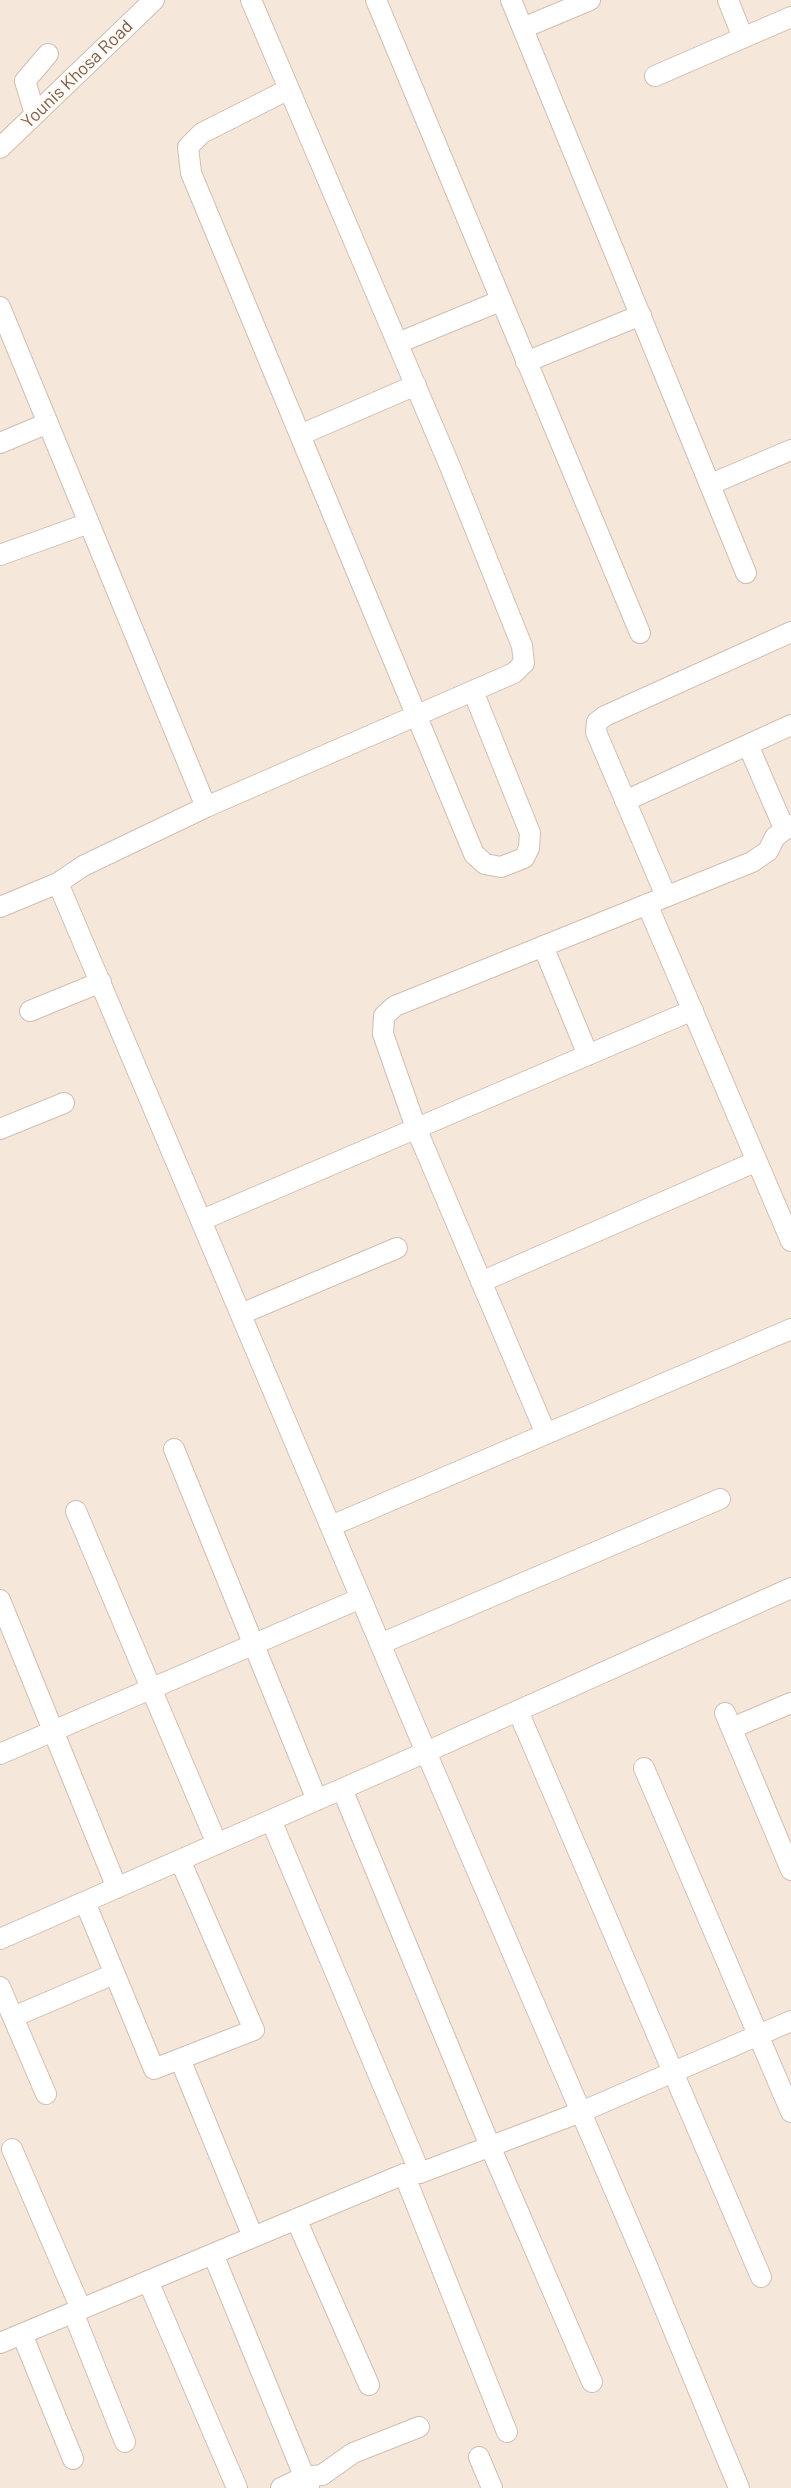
<!DOCTYPE html>
<html>
<head>
<meta charset="utf-8">
<style>
  body { margin:0 }
  canvas { display:block; background:#fdf6ec }
</style>
</head>
<body>
<canvas width="791" height="2488"></canvas>
<script>
const ctx = document.querySelector('canvas').getContext('2d');
ctx.lineJoin = 'round';
function fill(path, color) { ctx.fillStyle = color; ctx.fill(path, 'evenodd'); }
const poly = rows => new Path2D(rows.map(r => 'M' + r).join(''));
function trace(path, color, width, dash) { ctx.strokeStyle = color; ctx.lineWidth = width; ctx.lineCap = dash ? 'butt' : 'round'; ctx.setLineDash(dash || []); ctx.stroke(path); }
function label(font, color, halo, rows, align = 'center') {
  ctx.font = font + ' Barlow,sans-serif'; ctx.lineWidth = 4.5; ctx.setLineDash([]); ctx.textBaseline = 'middle'; ctx.strokeStyle = halo; ctx.fillStyle = color; for (const [text, x, y, turn = 0] of rows) {
    ctx.save(); ctx.translate(x, y); ctx.rotate((+turn || 0) * Math.PI / 180); ctx.textAlign = isNaN(turn) ? turn : align; if (halo) ctx.strokeText(text, 0, 0); ctx.fillText(text, 0, 0); ctx.restore();
  }
}
fill(poly([
  [0,0,791,0,791,2488,0,2488]
]), '#f5e8da');
const minor = poly([
  [376,0,640,633],
  [511,0,746,573],
  [728,0,743,38],
  [523,28,590,0],
  [655,76,791,17],
  [289,89,202,133,188,147,191,173,474,854,485,864,501,867,524,858,529,848,530,833,473,691],
  [35,114,25,81,48,54],
  [0,148,154,0],
  [0,307,206,807],
  [398,343,500,301],
  [526,362,641,315],
  [300,435,416,385],
  [0,443,48,423],
  [711,484,791,450],
  [0,555,89,523],
  [748,745,784,828],
  [625,801,791,725],
  [58,883,426,1752,645,2261,739,2488],
  [666,896,596,732,597,722,605,716,791,632],
  [647,904,791,1241],
  [0,907,58,883,83,866,206,807,514,673,524,663,522,646,449,464,251,0],
  [543,946,588,1055],
  [30,1011,101,982],
  [0,1129,64,1103],
  [202,1220,693,1010],
  [481,1282,757,1161],
  [241,1314,397,1248],
  [546,1434,416,1128,383,1034,384,1016,395,1006,752,862,768,851,775,837,791,825],
  [174,1449,317,1800],
  [76,1511,217,1844],
  [331,1526,791,1329],
  [0,1600,117,1888],
  [380,1644,720,1499],
  [518,1711,761,2277],
  [725,1713,791,1870],
  [732,1728,791,1703],
  [0,1754,361,1598],
  [644,1768,791,2112],
  [342,1789,490,2146,592,2382],
  [271,1820,420,2173],
  [85,1902,154,2069,254,2030,180,1860],
  [0,1939,426,1752,791,1588],
  [0,1987,46,2094],
  [13,2017,114,1974],
  [180,2059,253,2237],
  [12,2149,81,2309],
  [404,2174,507,2432],
  [296,2219,369,2385],
  [213,2254,309,2488],
  [148,2281,237,2488],
  [73,2312,125,2442],
  [22,2334,73,2459],
  [0,2343,404,2174,420,2173,581,2112,791,2021],
  [479,2457,492,2488],
  [281,2488,304,2477,322,2475,353,2453,419,2427]
]);
trace(minor, '#d1beb0', 22);
trace(minor, '#fff', 20);
label('18px', '#7a5c4d', '#fffaf3', [
  ["Younis Khosa Road",77,74,-44]
]);
</script>
</body>
</html>
